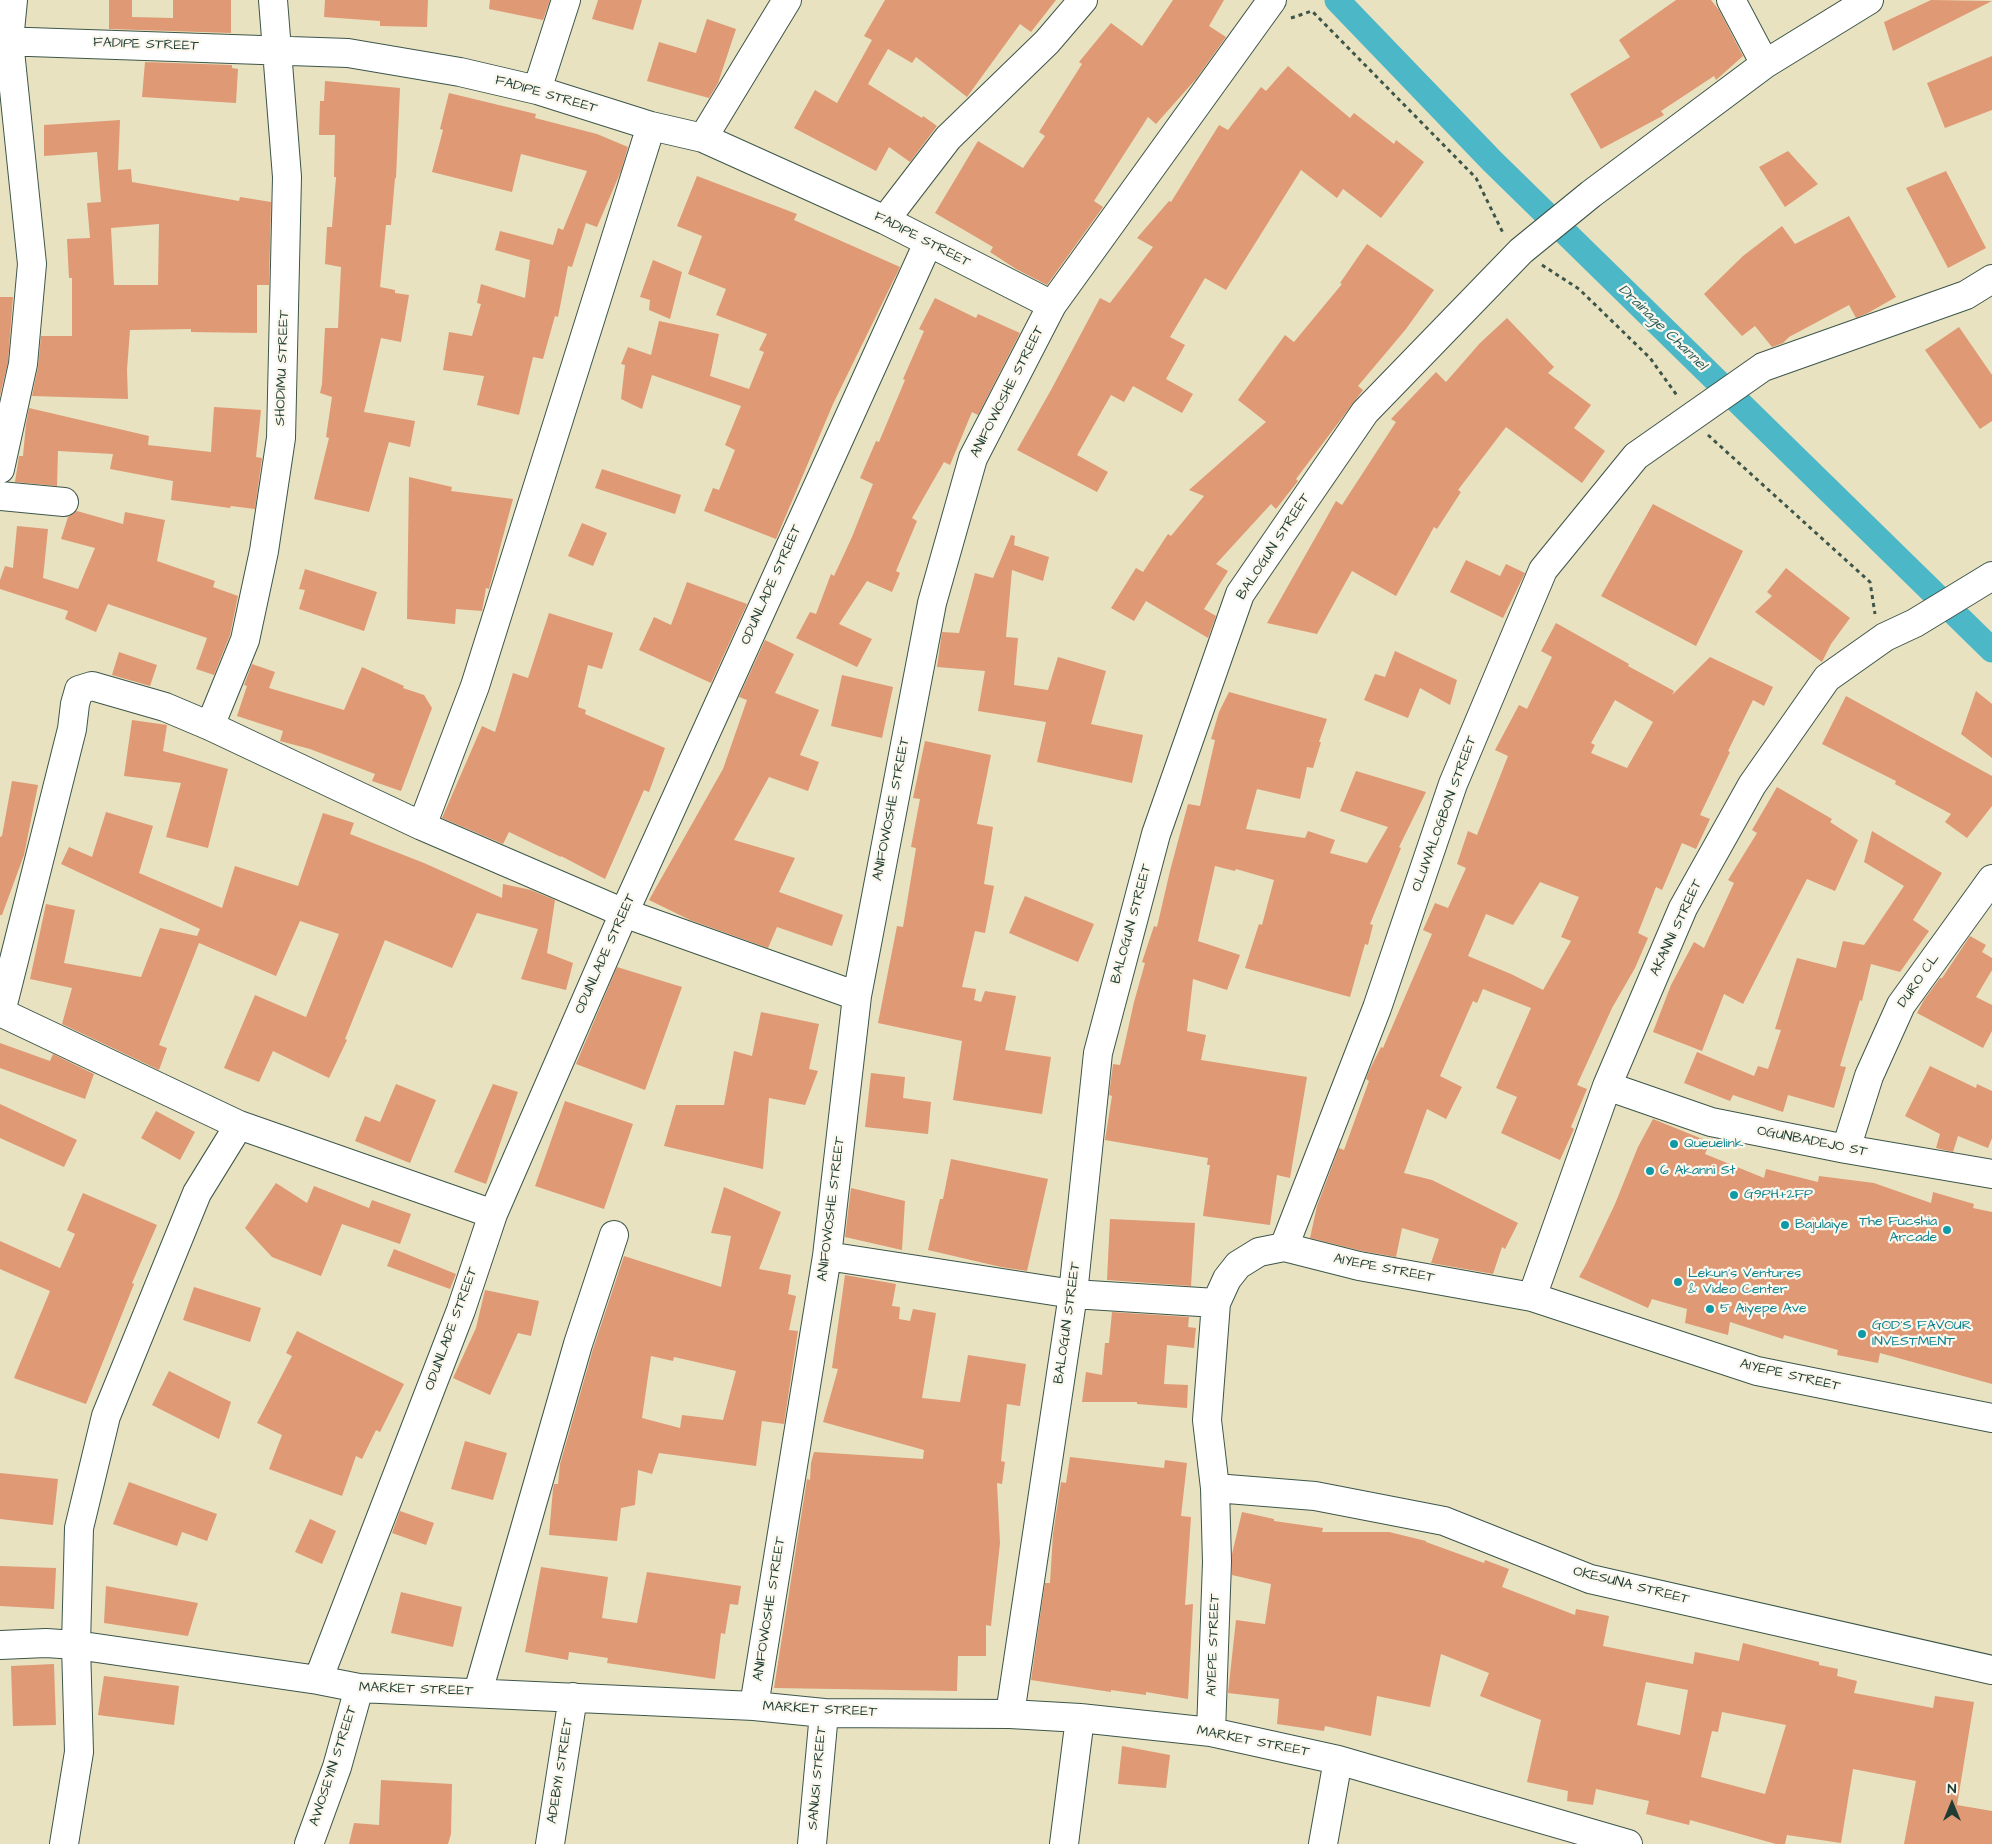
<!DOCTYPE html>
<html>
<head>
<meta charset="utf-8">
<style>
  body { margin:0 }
  #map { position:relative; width:1992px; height:1844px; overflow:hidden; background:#e8e2c1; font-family:"Architects Daughter",sans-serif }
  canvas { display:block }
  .north { position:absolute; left:1927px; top:1779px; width:50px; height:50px; -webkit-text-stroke:4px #fbf7ec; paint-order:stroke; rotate:0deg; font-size:14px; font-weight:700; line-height:20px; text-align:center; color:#1f3d34 }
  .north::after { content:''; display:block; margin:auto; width:18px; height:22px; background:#1f3d34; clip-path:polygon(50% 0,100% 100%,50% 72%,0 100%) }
</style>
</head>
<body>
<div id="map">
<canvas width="1992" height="1844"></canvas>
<div class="north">N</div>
</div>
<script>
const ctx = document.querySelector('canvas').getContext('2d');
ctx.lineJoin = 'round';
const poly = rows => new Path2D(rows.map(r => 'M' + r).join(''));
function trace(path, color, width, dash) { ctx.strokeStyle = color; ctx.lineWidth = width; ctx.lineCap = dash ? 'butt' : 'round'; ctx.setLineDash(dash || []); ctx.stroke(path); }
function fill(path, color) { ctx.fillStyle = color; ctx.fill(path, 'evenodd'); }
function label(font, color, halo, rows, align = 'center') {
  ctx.font = font + ' "Architects Daughter",sans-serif'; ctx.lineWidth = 4.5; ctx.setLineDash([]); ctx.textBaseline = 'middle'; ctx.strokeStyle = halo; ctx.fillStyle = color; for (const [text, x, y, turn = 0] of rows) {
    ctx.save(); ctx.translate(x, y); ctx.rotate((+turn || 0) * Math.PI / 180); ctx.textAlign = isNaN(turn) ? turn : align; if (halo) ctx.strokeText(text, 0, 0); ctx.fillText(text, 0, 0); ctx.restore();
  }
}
trace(poly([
  [1337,0,1492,161,1992,650]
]), '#4bb7c7', 25);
fill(poly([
  [109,0,132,0,132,17,173,18,173,0,231,0,231,33,109,29],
  [325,0,428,0,427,27,380,26,380,21,324,17],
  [490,0,550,0,543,20,489,9],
  [598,0,642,0,633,30,592,19],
  [885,0,1056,0,1031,32,1020,24,967,97,916,57,912,63,888,49,868,84,922,118,923,116,937,126,910,162,889,147,876,171,794,128,815,90,837,103,872,40,864,36],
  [1173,0,1224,0,1209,26,1226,37,1196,79,1156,124,1148,117,1094,201,1103,207,1047,285,1016,269,990,252,993,247,935,213,978,141,1023,168,1045,136,1039,132,1082,64,1079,62,1111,23,1142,46],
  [1676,0,1711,0,1719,10,1743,56,1716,80,1714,76,1661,111,1664,115,1601,149,1570,94,1630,57,1619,40],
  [1931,0,1992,1,1893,51,1884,22],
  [707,19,736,29,718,83,709,98,647,81,659,42,696,53],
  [1992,56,1992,110,1945,128,1927,83],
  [145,62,232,65,232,68,238,69,236,103,142,97],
  [1288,66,1350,118,1354,113,1394,144,1396,140,1424,162,1381,218,1343,189,1337,198,1301,170,1226,290,1205,278,1170,337,1185,345,1166,379,1193,394,1182,413,1133,386,1124,402,1111,395,1077,455,1108,472,1097,492,1017,450,1051,390,1100,298,1110,303,1153,247,1137,238,1169,201,1171,202,1219,125,1228,130,1261,87,1266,91],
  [325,81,400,88,396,178,395,178,391,225,386,225,380,287,395,290,395,293,409,295,401,342,381,338,364,412,415,421,410,447,389,442,369,512,314,499,329,438,326,437,332,397,320,393,322,384,325,328,338,328,341,267,325,264,327,227,332,227,336,177,334,177,335,135,319,135,320,101,324,101],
  [449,93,536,114,535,118,597,134,628,147,621,171,597,227,586,223,572,267,568,266,558,317,555,316,543,359,533,357,519,415,477,405,484,376,443,370,449,332,472,336,481,304,477,303,481,284,525,298,530,260,495,250,500,231,553,245,558,228,563,230,587,171,521,154,512,192,432,172,443,130,440,129],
  [120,120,118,170,131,169,132,182,239,201,240,197,271,202,269,285,257,285,257,333,191,332,191,329,130,330,127,370,128,399,32,396,38,367,41,336,72,336,72,278,69,278,67,239,90,238,87,203,101,202,97,152,44,156,44,125],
  [159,224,158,285,114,285,111,228],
  [1788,151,1818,184,1785,207,1759,167],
  [1946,171,1986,248,1948,268,1906,188],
  [697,176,797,214,794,220,900,267,833,404,776,539,704,511,713,488,719,490,735,450,725,445,741,406,652,375,642,409,621,399,625,365,621,364,628,347,651,355,659,321,719,334,710,376,749,389,764,352,759,350,767,334,716,315,726,289,688,274,702,236,677,226],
  [1849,216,1896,297,1868,313,1856,318,1849,305,1789,337,1783,343,1772,347,1755,326,1742,336,1704,294,1743,256,1782,226,1795,244],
  [1367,244,1434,290,1406,329,1358,386,1363,390,1296,479,1298,481,1276,509,1271,504,1216,564,1228,571,1204,609,1216,616,1208,638,1146,601,1134,621,1111,608,1136,568,1143,572,1168,534,1171,536,1204,496,1189,490,1266,422,1238,400,1285,335,1294,342,1342,284,1340,283],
  [653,260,682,272,670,319,649,310,650,300,640,297],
  [0,297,13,297,8,362,0,396],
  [935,298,976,318,978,314,1020,333,978,415,972,412,950,465,944,462,912,518,917,521,896,571,900,573,892,592,867,581,839,624,872,639,857,667,796,638,810,612,816,614,831,574,834,576,852,537,873,484,860,478,876,441,879,442,905,380,903,379,924,331,919,329],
  [1507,318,1554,367,1548,373,1591,405,1574,428,1605,451,1582,483,1506,427,1458,490,1461,492,1437,529,1434,527,1396,596,1352,571,1317,634,1267,623,1336,501,1342,505,1396,422,1391,419,1436,372,1446,382,1480,343],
  [1959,327,1992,375,1992,421,1980,429,1925,350],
  [214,407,261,410,256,457,262,458,255,509,231,506,230,508,171,500,173,481,110,469,113,454,58,451,57,486,15,482,19,456,23,456,26,424,29,408,149,436,148,445,211,452],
  [602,469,681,495,675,514,595,488],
  [409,477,452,487,451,491,513,499,490,585,489,589,486,588,482,611,456,609,455,624,407,619],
  [1653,504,1743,551,1696,646,1601,596],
  [77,511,123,524,125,512,165,520,157,561,215,581,213,587,238,596,230,635,214,675,196,669,207,638,108,604,96,632,65,619,68,611,0,589,0,580,5,566,13,568,17,526,48,529,43,578,78,589,95,548,61,539,68,517],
  [582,523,607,533,593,566,568,556],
  [1011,535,1015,536,1014,545,1049,557,1043,581,1012,570,1006,637,1018,638,1014,685,1048,690,1058,657,1106,671,1091,724,1143,735,1132,783,1037,762,1046,722,978,711,985,671,937,667,942,632,959,633,975,573,993,578],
  [1466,560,1500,576,1506,564,1525,573,1503,618,1450,592],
  [1786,568,1850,618,1831,644,1822,662,1755,612,1772,596,1767,592],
  [305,569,377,592,364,631,299,609,305,590,299,589],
  [687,582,747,604,711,683,639,650,654,617,671,625],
  [549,613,613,633,602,669,588,665,578,707,586,710,585,714,665,748,649,792,644,790,605,879,561,856,561,857,509,832,503,844,442,818,482,726,495,732,513,673,528,678],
  [1556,623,1629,664,1628,666,1674,691,1672,695,1710,657,1773,687,1764,706,1753,700,1728,751,1730,752,1700,815,1710,819,1696,849,1682,843,1662,890,1656,887,1638,933,1648,938,1635,968,1612,1008,1577,1085,1587,1089,1571,1127,1574,1129,1560,1160,1501,1133,1517,1097,1496,1088,1531,1008,1483,989,1477,1003,1473,1001,1440,1076,1462,1087,1446,1119,1427,1109,1404,1173,1432,1180,1518,1223,1505,1249,1502,1247,1493,1274,1431,1263,1439,1239,1402,1228,1396,1257,1362,1251,1310,1238,1317,1206,1339,1148,1344,1150,1369,1081,1366,1079,1369,1071,1381,1047,1383,1048,1432,934,1423,930,1435,903,1448,908,1466,868,1457,864,1468,831,1477,835,1508,756,1495,750,1519,705,1527,709,1552,657,1541,651],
  [1615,700,1653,722,1627,768,1591,753,1595,745,1591,743],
  [1540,882,1579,897,1561,937,1571,941,1543,990,1511,974,1468,956,1486,914,1513,925],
  [765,640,794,654,775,693,819,710,800,755,819,762,808,791,769,777,734,840,795,858,779,892,843,915,832,946,777,927,768,948,690,920,649,900,723,769,747,700,739,697],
  [1395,651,1457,680,1450,705,1420,688,1408,718,1364,700,1375,674,1385,677],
  [119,652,157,665,150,686,112,675],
  [252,664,275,672,269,688,344,710,362,667,404,686,403,688,424,695,432,708,401,791,372,781,375,774,310,749,280,741,283,731,237,716,247,686,244,685],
  [842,675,893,687,882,738,831,726],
  [1976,691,1992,704,1992,758,1961,734],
  [1229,692,1327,719,1319,742,1321,742,1313,768,1307,767,1300,799,1257,789,1246,829,1305,838,1308,831,1335,840,1330,853,1367,863,1388,827,1340,811,1356,771,1426,792,1399,847,1401,848,1370,924,1373,925,1368,945,1365,944,1350,997,1245,968,1259,924,1262,925,1274,880,1236,869,1235,871,1215,866,1198,941,1240,955,1227,990,1193,979,1187,1031,1206,1035,1201,1060,1307,1077,1290,1178,1277,1175,1270,1225,1203,1216,1210,1165,1207,1165,1208,1158,1105,1140,1112,1096,1109,1095,1113,1064,1120,1065,1134,1002,1145,963,1142,962,1154,926,1157,927,1170,871,1188,804,1200,806,1215,740,1211,739,1219,712],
  [1846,696,1992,776,1992,806,1967,838,1945,822,1951,814,1895,784,1896,781,1822,744],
  [132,720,167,725,163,751,228,769,208,848,166,837,181,783,124,776],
  [925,741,991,755,977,824,993,827,984,884,994,886,985,933,975,931,962,987,976,989,974,1000,981,1002,985,991,1016,996,1005,1050,1051,1057,1042,1114,953,1100,962,1041,878,1023,897,926,903,927,916,848,911,847,920,799,913,798],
  [12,781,38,785,24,855,2,915,0,915,0,837,2,836],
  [1777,787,1832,819,1830,822,1858,840,1835,891,1807,879,1743,1004,1724,994,1702,1051,1653,1032,1671,985,1694,942,1704,948,1734,883,1728,880,1757,833,1752,830],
  [106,812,153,826,139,873,222,908,235,866,298,886,323,813,354,823,350,834,424,863,502,898,503,884,531,890,555,900,547,953,573,963,566,990,521,979,538,929,477,913,452,968,385,940,345,1039,347,1040,329,1078,273,1051,259,1082,224,1068,255,995,306,1017,339,934,300,921,276,976,199,943,159,1045,167,1048,159,1070,62,1024,72,988,30,979,46,904,75,910,64,963,141,977,160,928,197,936,200,929,61,864,69,847,92,857],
  [1872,831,1942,873,1913,920,1929,931,1900,972,1871,964,1862,1001,1860,1000,1840,1066,1846,1067,1834,1108,1788,1095,1783,1112,1733,1095,1730,1101,1684,1083,1697,1052,1754,1076,1758,1066,1768,1069,1781,1030,1775,1029,1797,958,1836,968,1843,941,1864,945,1904,886,1864,862],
  [1025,896,1094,924,1078,962,1009,933],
  [1970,936,1986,945,1982,952,1992,958,1992,970,1976,997,1992,1005,1992,1031,1983,1048,1917,1013,1924,1000,1940,978,1942,978],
  [617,967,682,987,645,1090,576,1064],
  [761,1012,819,1024,809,1069,818,1071,805,1105,769,1098,763,1169,664,1146,676,1105,724,1105,734,1051,752,1056],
  [0,1043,50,1061,53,1054,94,1074,85,1099,0,1068],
  [1930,1066,1976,1088,1977,1084,1992,1091,1992,1138,1988,1148,1958,1136,1953,1152,1936,1148,1940,1134,1905,1116],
  [871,1073,905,1077,903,1098,931,1102,928,1134,865,1127],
  [396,1084,436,1100,410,1163,355,1141,365,1116,380,1122],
  [493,1084,518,1092,486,1184,454,1172],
  [565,1101,633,1124,604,1209,535,1186],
  [0,1104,77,1140,64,1167,0,1138],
  [156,1111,195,1132,180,1160,141,1138],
  [1653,1119,1710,1142,1705,1154,1764,1178,1766,1169,1818,1182,1819,1176,1874,1183,1931,1203,1933,1192,1974,1204,1973,1208,1992,1212,1992,1384,1880,1353,1878,1363,1837,1355,1838,1350,1784,1335,1783,1339,1730,1322,1728,1335,1685,1323,1687,1309,1652,1299,1648,1308,1579,1277,1587,1263,1615,1204,1638,1147],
  [951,1159,1048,1179,1027,1271,1001,1267,928,1250,940,1199,943,1199],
  [276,1183,307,1203,314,1186,369,1208,372,1200,411,1214,400,1244,342,1224,321,1276,272,1257,245,1228],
  [724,1187,781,1212,759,1269,791,1275,788,1294,796,1296,789,1330,798,1331,784,1424,762,1421,756,1466,659,1453,652,1474,638,1470,635,1505,621,1508,617,1541,549,1535,553,1489,554,1484,558,1484,560,1464,593,1349,624,1256,721,1287,731,1236,711,1233],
  [651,1356,673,1361,674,1357,736,1371,723,1420,682,1415,680,1428,642,1418],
  [851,1188,905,1201,902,1250,845,1237],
  [83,1193,157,1225,132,1283,134,1284,86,1404,14,1378,50,1291,0,1269,0,1241,60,1268,75,1234,67,1230],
  [1110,1219,1195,1223,1191,1286,1107,1280],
  [394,1249,456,1274,450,1289,387,1266],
  [845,1275,896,1284,892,1306,900,1307,899,1319,910,1321,913,1309,936,1313,922,1398,960,1402,968,1355,1026,1364,1020,1406,1007,1404,1001,1461,1005,1462,1002,1484,997,1483,1000,1543,991,1626,986,1625,986,1656,958,1656,957,1691,774,1688,807,1479,810,1480,811,1463,814,1452,923,1459,924,1450,823,1422,838,1369,832,1368],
  [194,1287,261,1308,250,1342,183,1320],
  [485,1290,539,1301,531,1336,518,1333,490,1395,453,1378,476,1328],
  [1112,1312,1189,1317,1188,1327,1196,1328,1194,1348,1167,1345,1164,1384,1188,1385,1187,1408,1137,1404,1137,1402,1082,1402,1086,1372,1102,1375,1105,1343,1109,1343],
  [297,1331,404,1384,380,1432,376,1430,362,1459,356,1456,342,1496,269,1469,282,1435,257,1423,292,1356,286,1353],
  [169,1371,231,1402,219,1439,152,1405],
  [465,1441,507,1453,493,1500,451,1489],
  [1070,1457,1164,1468,1165,1460,1187,1463,1181,1516,1191,1517,1185,1605,1193,1604,1188,1699,1146,1692,1146,1695,1111,1690,1111,1692,1031,1680,1045,1583,1050,1583,1053,1534,1061,1482,1066,1483],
  [0,1473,58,1479,53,1525,0,1519],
  [129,1482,217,1514,207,1541,182,1532,177,1546,113,1524],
  [400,1511,434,1523,426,1545,392,1533],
  [1242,1512,1274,1519,1274,1521,1323,1528,1322,1532,1389,1532,1426,1541,1426,1542,1484,1563,1485,1560,1509,1569,1502,1587,1575,1615,1576,1609,1609,1616,1603,1646,1693,1664,1695,1652,1739,1661,1743,1643,1819,1662,1819,1665,1838,1669,1837,1676,1857,1681,1854,1693,1933,1708,1935,1696,1974,1702,1957,1805,1992,1811,1992,1844,1904,1844,1916,1781,1853,1769,1841,1843,1787,1835,1785,1844,1776,1844,1690,1820,1689,1825,1646,1814,1649,1801,1596,1789,1593,1805,1567,1801,1568,1791,1527,1782,1541,1720,1480,1696,1489,1673,1441,1654,1430,1707,1377,1696,1371,1736,1325,1726,1324,1731,1277,1724,1279,1699,1228,1693,1236,1620,1265,1624,1271,1584,1232,1575,1232,1554],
  [1646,1682,1688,1690,1680,1735,1637,1725],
  [1722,1712,1786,1725,1765,1794,1701,1777,1712,1731,1718,1732],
  [310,1519,336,1531,322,1564,295,1552],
  [0,1566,56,1568,54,1609,0,1606],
  [541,1567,608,1577,602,1618,637,1623,647,1572,741,1586,738,1605,730,1604,725,1634,721,1633,715,1679,607,1663,608,1658,569,1652,568,1660,525,1652],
  [106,1586,198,1603,188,1636,104,1623],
  [401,1592,462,1607,453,1647,391,1633],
  [54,1664,56,1725,13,1726,11,1666],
  [104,1676,179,1686,174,1725,98,1715],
  [1122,1746,1170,1755,1166,1788,1118,1784],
  [381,1780,452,1784,451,1834,448,1844,349,1844,354,1823,379,1825]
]), '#df9974');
const minor = poly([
  [1731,0,1765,64],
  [0,41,348,53,460,72,537,90,651,126,703,138,885,220,1052,305],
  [537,90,566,0],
  [703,138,787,0],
  [885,220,948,138,1047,42,1083,0],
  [0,469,23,364,32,264,9,41,13,0],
  [0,496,64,502],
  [210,726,245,640,264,551,281,438,287,177,273,0],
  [422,826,475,686,651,126],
  [0,1012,239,1125,493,1214],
  [1,1012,72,729,75,704,79,690,92,686,165,707,210,726,422,826,624,913,857,996],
  [1607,1086,1711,1122,1846,1149,1992,1174],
  [1846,1149,1869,1076,1901,1005,1992,879],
  [1284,1247,1377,1008,1453,784,1543,570,1636,456,1763,367,1966,295,1992,279],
  [827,1256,1073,1294,1216,1303],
  [1532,1297,1607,1086,1683,908,1752,785,1827,678,1885,637,1915,623,1992,576],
  [1215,1488,1315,1496,1444,1521,1590,1579,1992,1670],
  [0,1645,46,1643,76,1645,318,1680,359,1688,754,1706,824,1713,1010,1714,1080,1718,1211,1732,1338,1760,1628,1844],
  [318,1680,461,1310,493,1214,624,913,928,243],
  [478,1692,578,1344,614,1235],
  [754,1706,827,1256,857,996,932,603,973,458,1052,305,1272,0],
  [1010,1714,1073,1294,1098,1053,1156,834,1240,594,1365,412,1521,251,1591,194,1765,64,1869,0],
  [1211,1732,1217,1562,1215,1488,1207,1420,1216,1303,1227,1279,1238,1265,1259,1252,1284,1247,1359,1266,1532,1297,1757,1371,1992,1418],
  [64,1844,79,1752,76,1645,79,1528,106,1416,197,1193,239,1125],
  [309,1844,337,1767,359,1688],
  [550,1844,573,1697],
  [812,1844,824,1713],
  [1064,1844,1080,1718],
  [1323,1844,1338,1760]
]);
trace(minor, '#3d5649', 30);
trace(poly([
  [1291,18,1312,11,1476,178,1504,235],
  [1542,265,1579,289,1650,358,1678,397],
  [1708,435,1870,582,1875,614]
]), '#3d5649', 3, [4, 4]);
trace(minor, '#fff', 28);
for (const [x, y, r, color] of [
  [1674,1144,5,"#0f9aa8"],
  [1650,1171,5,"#0f9aa8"],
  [1734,1195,5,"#0f9aa8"],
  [1785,1225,5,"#0f9aa8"],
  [1947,1230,5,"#0f9aa8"],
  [1678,1282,5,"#0f9aa8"],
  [1710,1309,5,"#0f9aa8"],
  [1862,1334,5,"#0f9aa8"]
]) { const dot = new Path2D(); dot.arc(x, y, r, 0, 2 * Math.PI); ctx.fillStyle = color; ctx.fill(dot); trace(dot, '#fbf7ec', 2); }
label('14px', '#1f3d34', '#fbf7ec', [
  ["FADIPE STREET",146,45,2],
  ["FADIPE STREET",546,95,16],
  ["FADIPE STREET",922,240,27],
  ["SHODIMU STREET",283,368,-88],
  ["ANIFOWOSHE STREET",1008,392,-63],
  ["BALOGUN STREET",1274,547,-57],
  ["ODUNLADE STREET",772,585,-66],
  ["ANIFOWOSHE STREET",892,809,-79],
  ["OLUWALOGBON STREET",1445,814,-70],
  ["BALOGUN STREET",1132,924,-75],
  ["AKANNI STREET",1677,928,-65],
  ["ODUNLADE STREET",606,954,-66],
  ["DURO CL",1919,981,-55],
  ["OGUNBADEJO ST",1812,1142,11],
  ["ANIFOWOSHE STREET",832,1209,-83],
  ["AIYEPE STREET",1384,1269,11],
  ["BALOGUN STREET",1068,1323,-82],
  ["ODUNLADE STREET",452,1329,-70],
  ["AIYEPE STREET",1790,1376,13],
  ["OKESUNA STREET",1631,1586,14],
  ["ANIFOWOSHE STREET",770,1609,-81],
  ["AIYEPE STREET",1214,1645,-88],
  ["MARKET STREET",416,1690,2],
  ["MARKET STREET",820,1710,3],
  ["MARKET STREET",1253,1742,11],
  ["AWOSEYIN STREET",334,1766,-72],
  ["ADEBIYI STREET",561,1771,-81],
  ["SANUSI STREET",818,1778,-85]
]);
label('14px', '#0d838f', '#fbf7ec', [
  ["Queuelink",1684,1144],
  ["6 Akanni St",1660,1171],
  ["G9PH+2FP",1744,1195],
  ["The Fucshia",1937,1222,"right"],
  ["Arcade",1937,1238,"right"],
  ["Bajulaiye",1795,1225],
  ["Lekun's Ventures",1688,1274],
  ["& Video Center",1688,1290],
  ["5 Aiyepe Ave",1720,1309],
  ["GOD'S FAVOUR",1872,1326],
  ["INVESTMENT",1872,1342]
], 'left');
label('italic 15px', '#2a5c59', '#fbf7ec', [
  ["Drainage Channel",1662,328,44]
]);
</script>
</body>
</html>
